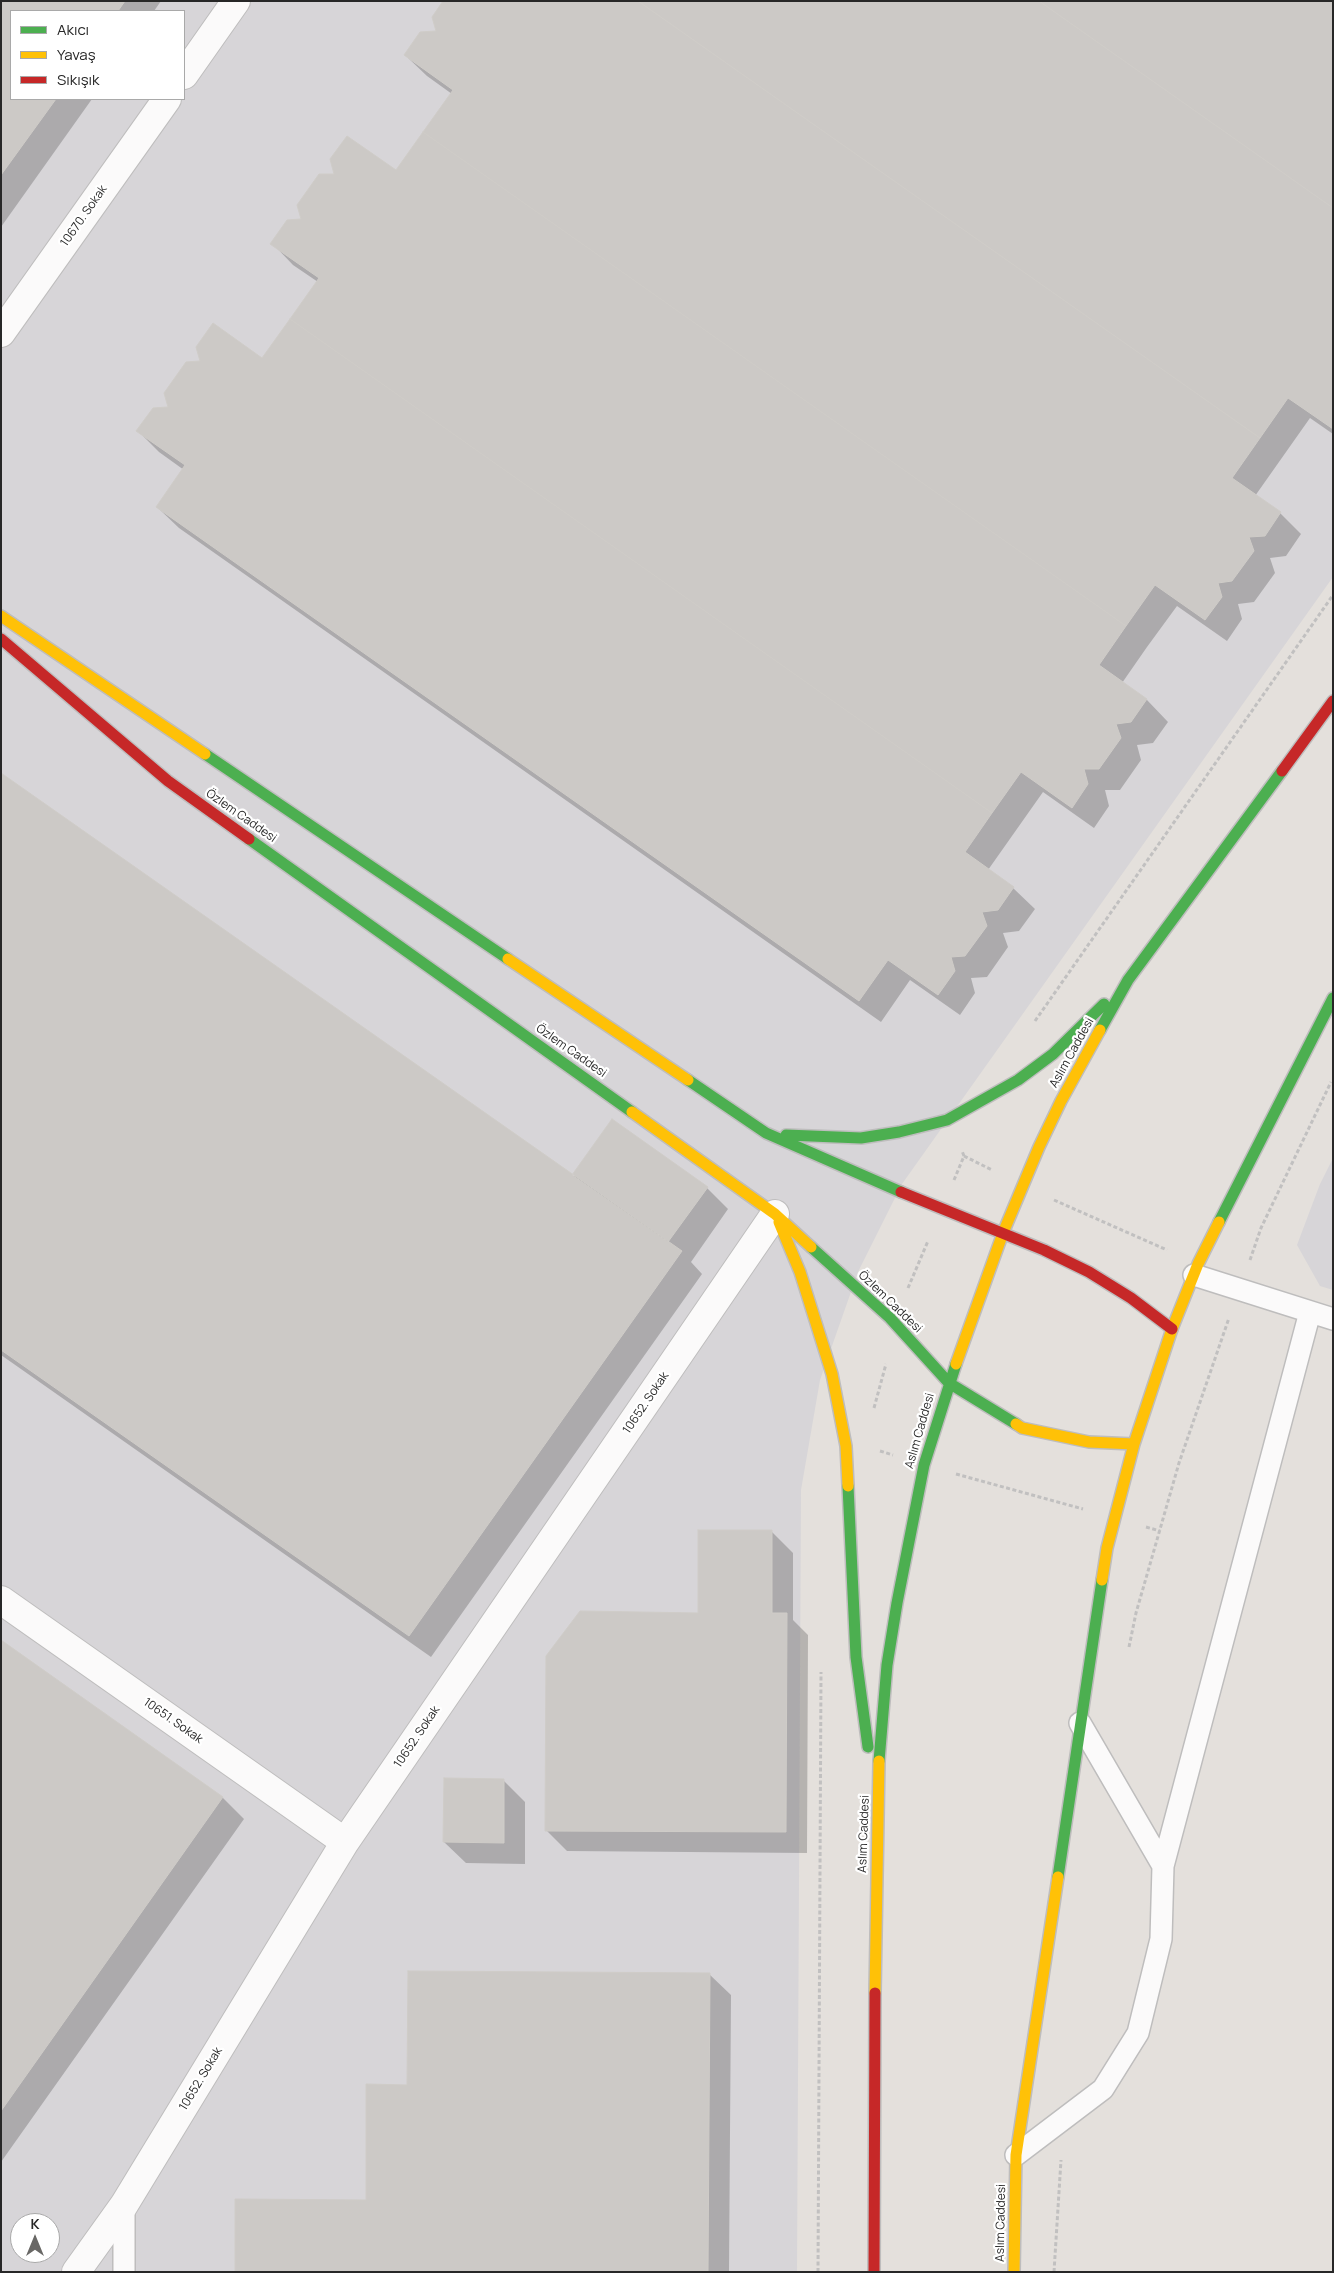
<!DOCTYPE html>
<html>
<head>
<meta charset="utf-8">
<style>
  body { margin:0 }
  #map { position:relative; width:1334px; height:2273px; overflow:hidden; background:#e4e0dc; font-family:Manrope,sans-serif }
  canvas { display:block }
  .frame { position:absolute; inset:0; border:2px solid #272727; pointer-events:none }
  .legend { position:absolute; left:10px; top:10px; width:175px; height:90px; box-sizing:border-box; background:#fff; border:1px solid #a9a9a9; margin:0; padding:6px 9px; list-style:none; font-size:15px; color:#272727 }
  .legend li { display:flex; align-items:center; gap:10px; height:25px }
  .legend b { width:25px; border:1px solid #a9a9a9 }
  .north { position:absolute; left:10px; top:2213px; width:50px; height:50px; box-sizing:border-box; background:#fff; border:1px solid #a9a9a9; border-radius:50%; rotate:0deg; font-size:14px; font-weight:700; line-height:20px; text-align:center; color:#272727 }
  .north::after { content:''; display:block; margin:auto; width:18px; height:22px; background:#696866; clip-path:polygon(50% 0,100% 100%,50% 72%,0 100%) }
</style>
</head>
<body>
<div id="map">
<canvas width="1334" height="2273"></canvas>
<div class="frame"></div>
<ul class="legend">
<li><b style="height:6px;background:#4caf50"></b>Akıcı</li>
<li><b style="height:6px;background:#ffc107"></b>Yavaş</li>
<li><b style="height:6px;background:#c62828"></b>Sıkışık</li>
</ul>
<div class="north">K</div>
</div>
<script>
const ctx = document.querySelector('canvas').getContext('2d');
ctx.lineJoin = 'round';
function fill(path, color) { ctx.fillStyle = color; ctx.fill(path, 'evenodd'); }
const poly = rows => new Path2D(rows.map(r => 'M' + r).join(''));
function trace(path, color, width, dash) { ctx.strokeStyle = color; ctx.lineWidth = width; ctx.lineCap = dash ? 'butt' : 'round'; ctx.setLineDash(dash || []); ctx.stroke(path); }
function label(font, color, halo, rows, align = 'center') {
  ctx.font = font + ' Manrope,sans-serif'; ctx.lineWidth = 4.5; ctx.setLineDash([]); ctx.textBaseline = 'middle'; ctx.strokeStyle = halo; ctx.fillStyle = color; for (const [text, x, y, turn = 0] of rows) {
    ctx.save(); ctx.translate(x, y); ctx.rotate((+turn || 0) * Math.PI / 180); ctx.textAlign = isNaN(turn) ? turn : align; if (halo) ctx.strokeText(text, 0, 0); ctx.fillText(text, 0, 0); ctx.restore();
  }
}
fill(poly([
  [1,1,1333,1,1333,577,902,1184,858,1272,820,1380,801,1490,797,2272,1,2272],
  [11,11,184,11,184,99,11,99],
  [20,2223,50,2223,50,2253,20,2253],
  [1333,1158,1333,1290,1320,1286,1297,1245,1320,1184]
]), '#d7d5d8');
fill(poly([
  [1,1,161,1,154,11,11,11,11,99,92,99,1,227],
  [1333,1,1333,434,1310,418,1255,496,1280,513,1301,534,1286,556,1270,558,1275,573,1254,602,1238,604,1242,619,1227,641,1177,606,1147,647,1122,683,1147,700,1168,722,1153,743,1137,745,1141,760,1120,790,1105,790,1109,806,1094,828,1043,792,988,870,1013,888,1035,909,1019,931,1003,933,1008,947,987,977,971,978,975,993,960,1015,910,980,881,1022,179,528,157,507,184,470,159,452,138,431,170,408,263,359,318,282,293,265,272,243,303,220,396,172,452,94,427,76,405,55],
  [1,775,573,1176,707,1188,728,1209,691,1262,702,1274,431,1657,1,1355],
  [772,1532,793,1553,793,1620,808,1635,807,1853,567,1851,546,1830,699,1614],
  [1,1642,223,1798,244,1819,1,2162],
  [503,1780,525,1802,525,1864,466,1863,444,1842],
  [709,1974,731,1995,729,2272,236,2272,367,2201,409,2086]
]), '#0003');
const building = poly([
  [1,1,125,1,118,11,11,11,11,99,56,99,1,175,1,1],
  [443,1,638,1,1260,438,1232,478,1281,512,1265,536,1249,537,1254,551,1232,581,1218,583,1222,597,1205,620,1155,585,1126,626,423,132,453,90,404,55,420,32,436,31,432,17,443,1],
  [638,1,1039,1,1333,208,1333,429,1288,398,1260,438,638,1],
  [1039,1,1333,1,1333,208,1039,1],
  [423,132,1126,626,1099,665,1147,699,1131,722,1116,724,1121,738,1099,769,1084,769,1088,784,1072,808,1021,772,992,813,290,319,319,278,270,244,287,220,301,219,297,205,319,174,334,174,330,159,347,136,396,170,423,132],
  [290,319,992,813,965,852,1014,887,998,910,982,912,987,926,965,956,951,957,955,971,938,995,888,960,859,1001,156,507,185,465,136,431,153,408,168,407,164,393,186,362,200,361,196,347,213,323,262,358,290,319],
  [1,773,682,1251,409,1636,1,1350,1,773],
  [612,1119,708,1187,668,1242,572,1175,612,1119],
  [698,1530,772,1530,772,1613,787,1613,786,1832,545,1831,546,1656,580,1611,698,1613,698,1530],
  [1,1640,223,1797,1,2111,1,1640],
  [444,1778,504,1779,504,1843,443,1842,444,1778],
  [408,1971,710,1973,708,2272,235,2272,235,2199,366,2200,366,2084,407,2085,408,1971]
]);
fill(building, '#ccc9c6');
trace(building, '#cfccc8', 1);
const lane = poly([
  [1194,1275,1333,1319],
  [1163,1866,1310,1312],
  [1016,2155,1103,2089,1138,2033,1161,1939,1163,1866,1080,1723],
  [124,2205,124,2272]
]);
const street = poly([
  [184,75,236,1],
  [1,333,167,99],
  [1,1600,345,1842],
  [76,2272,124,2205,345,1842,775,1214]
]);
const fast = poly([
  [205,754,508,959],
  [249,839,632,1112],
  [1100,1030,1128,980,1282,771],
  [688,1080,766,1133,901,1192],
  [786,1135,861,1138,899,1132,947,1120,1018,1080,1053,1054,1104,1004],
  [1219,1222,1333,998],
  [811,1247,890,1318,949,1383,1016,1424],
  [848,1486,856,1657,868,1747],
  [879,1761,887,1665,897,1603,924,1465,956,1364],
  [1058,1877,1102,1580]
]);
const slow = poly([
  [1,616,205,754],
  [508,959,688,1080],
  [632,1112,775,1214,811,1247],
  [779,1222,800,1272,832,1374,846,1446,848,1486],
  [956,1364,1003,1233,1039,1147,1061,1101,1100,1030],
  [1016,1424,1022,1428,1089,1442,1134,1444],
  [1102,1580,1107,1548,1134,1444,1172,1329,1198,1264,1219,1222],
  [875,1993,879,1761],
  [1014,2272,1016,2155,1058,1877]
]);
const jam = poly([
  [1,639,168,781,249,839],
  [1282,771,1333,701],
  [901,1192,1044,1250,1089,1272,1131,1298,1172,1329],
  [874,2272,875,1993]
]);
trace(lane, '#bebdbd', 24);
trace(street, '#bebdbd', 30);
trace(fast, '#bebdbd', 14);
trace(slow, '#bebdbd', 14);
trace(jam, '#bebdbd', 14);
trace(poly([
  [1035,1021,1333,595],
  [964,1156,992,1170],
  [954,1180,964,1156,962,1151],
  [1054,1200,1167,1250],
  [1250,1260,1261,1228,1331,1082],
  [908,1288,928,1241],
  [874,1408,886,1364],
  [880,1451,893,1455],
  [956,1474,1083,1509],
  [1146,1527,1160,1531],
  [1129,1647,1136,1613,1179,1463,1229,1318],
  [818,2272,821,1672],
  [1054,2272,1061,2160]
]), '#c1c0c0', 3, [4, 2.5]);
trace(lane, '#fbfafa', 21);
trace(street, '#fbfafa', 28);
trace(fast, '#4caf50', 11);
trace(slow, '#ffc107', 11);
trace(jam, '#c62828', 11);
label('12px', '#272727', '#fff', [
  ["10670. Sokak",84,216,-55],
  ["Özlem Caddesi",241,816,35],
  ["Özlem Caddesi",571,1051,35],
  ["Aslım Caddesi",1072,1053,-61],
  ["Özlem Caddesi",890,1302,44],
  ["10652. Sokak",646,1403,-56],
  ["Aslım Caddesi",920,1431,-74],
  ["10651. Sokak",173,1721,35],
  ["10652. Sokak",417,1737,-56],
  ["Aslım Caddesi",864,1834,-88],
  ["10652. Sokak",201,2079,-59],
  ["Aslım Caddesi",1001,2223,-89]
]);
</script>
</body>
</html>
